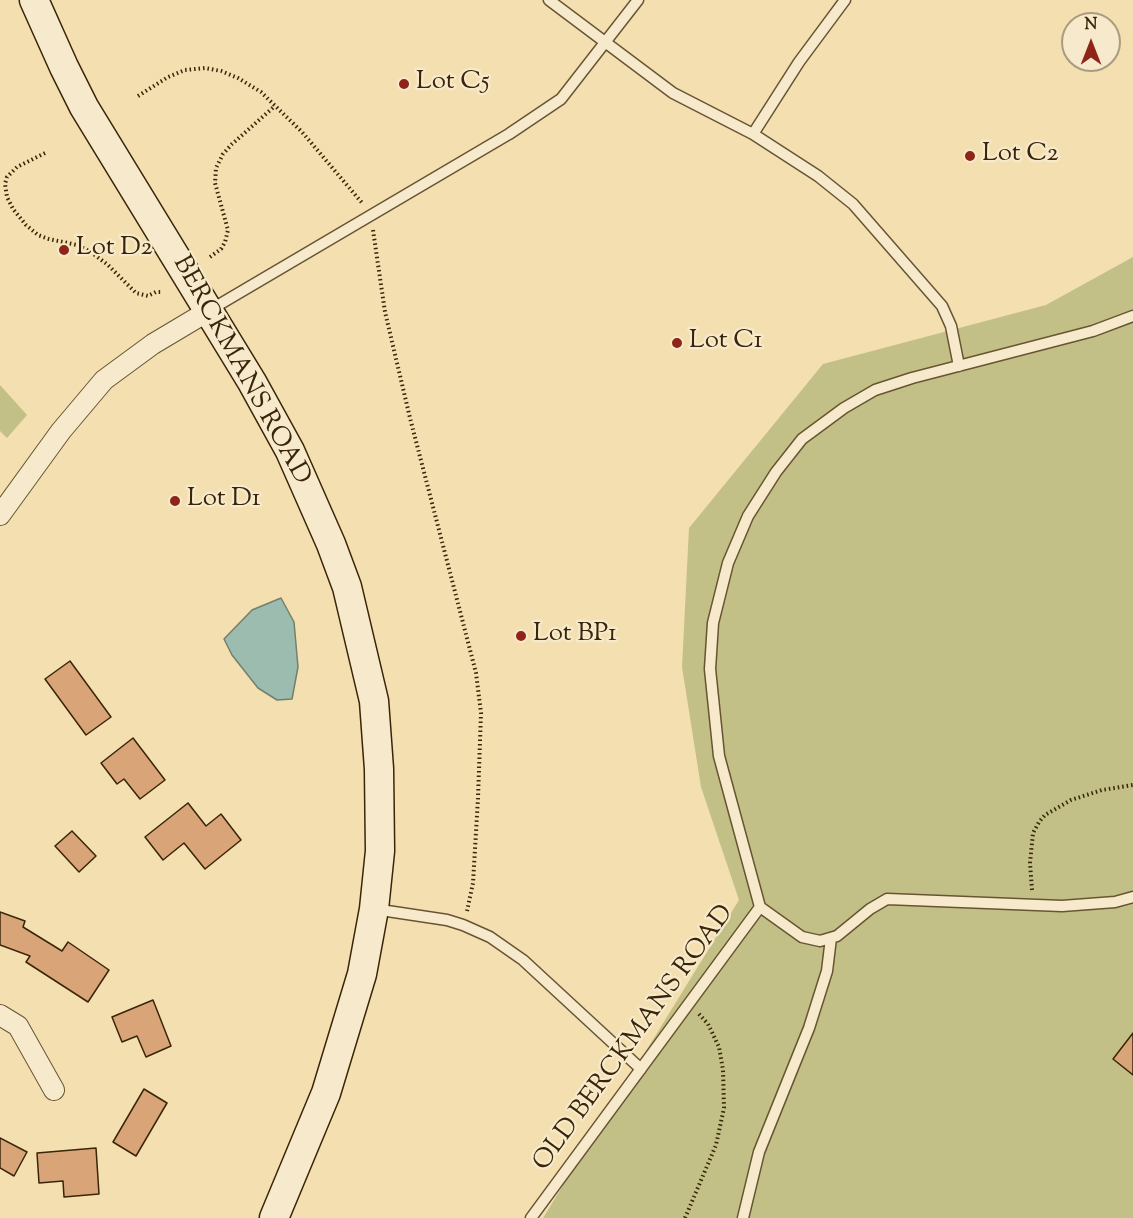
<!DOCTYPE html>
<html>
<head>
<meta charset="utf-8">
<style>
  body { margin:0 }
  #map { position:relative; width:1133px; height:1218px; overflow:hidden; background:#f3dfb0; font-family:"Sorts Mill Goudy",serif }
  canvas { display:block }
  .north { position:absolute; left:1061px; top:12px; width:60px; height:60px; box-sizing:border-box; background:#f7eacc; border:2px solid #ab9b7e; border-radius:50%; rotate:0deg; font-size:16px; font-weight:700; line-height:24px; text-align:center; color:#3a2508 }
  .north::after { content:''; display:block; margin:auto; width:21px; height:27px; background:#8f2418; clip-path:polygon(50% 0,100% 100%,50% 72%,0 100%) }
</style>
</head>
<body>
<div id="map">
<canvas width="1133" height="1218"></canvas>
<div class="north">N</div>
</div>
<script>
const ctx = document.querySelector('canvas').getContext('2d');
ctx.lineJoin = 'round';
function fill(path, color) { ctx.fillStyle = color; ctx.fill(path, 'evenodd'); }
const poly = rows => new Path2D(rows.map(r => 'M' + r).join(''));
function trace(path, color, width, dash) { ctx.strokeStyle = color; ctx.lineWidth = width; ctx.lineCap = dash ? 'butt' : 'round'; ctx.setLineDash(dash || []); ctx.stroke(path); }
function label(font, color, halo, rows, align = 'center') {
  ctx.font = font + ' "Sorts Mill Goudy",serif'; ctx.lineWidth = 4.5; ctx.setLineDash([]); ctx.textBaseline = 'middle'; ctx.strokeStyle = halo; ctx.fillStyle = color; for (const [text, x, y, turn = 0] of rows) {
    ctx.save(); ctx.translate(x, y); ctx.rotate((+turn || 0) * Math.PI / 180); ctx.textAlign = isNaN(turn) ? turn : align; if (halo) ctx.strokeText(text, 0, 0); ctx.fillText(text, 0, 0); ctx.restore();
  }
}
fill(poly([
  [1133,257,1133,1218,543,1218,739,900,701,787,682,667,689,528,823,364,1046,305],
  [0,385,27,415,7,438,0,431]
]), '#c2c086');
const water = poly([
  [281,598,294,622,298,667,292,699,277,700,258,688,232,655,224,639,252,610,281,598]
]);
fill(water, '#9bbcaf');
trace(water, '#74806c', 1.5);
const building = poly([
  [70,661,111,717,86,735,45,679,70,661],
  [133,738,165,780,140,799,124,779,117,784,101,763,133,738],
  [188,803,206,826,221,814,241,840,205,869,184,843,163,860,145,837,188,803],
  [72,831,96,856,79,872,55,846,72,831],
  [0,912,25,921,23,927,62,951,68,942,109,970,88,1002,26,962,30,956,0,945,0,912],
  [153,1000,171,1046,146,1057,137,1036,122,1042,112,1017,153,1000],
  [1133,1033,1133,1075,1113,1059,1133,1033],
  [144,1089,167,1103,136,1156,113,1142,144,1089],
  [0,1138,27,1152,14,1176,0,1168,0,1138],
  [96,1148,99,1194,64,1197,63,1181,39,1183,37,1153,96,1148]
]);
fill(building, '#d8a478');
trace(building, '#3a2508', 1.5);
const lane = poly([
  [549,0,673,93,753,134,818,176,853,204,942,306,951,326,959,366],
  [753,134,799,62,845,0],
  [210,310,509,134,561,99,638,0],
  [760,907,802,937,820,941,837,936,870,909,887,899,1062,906,1115,902,1133,897],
  [374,909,447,920,463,925,490,937,523,960,641,1069],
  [531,1218,760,907,719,756,710,669,713,623,728,563,748,516,776,472,802,439,844,408,875,390,912,378,1093,331,1133,316],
  [743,1218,759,1152,809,1028,827,971,831,938]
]);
const street = poly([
  [0,515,61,431,104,380,153,344,210,310],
  [0,1015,18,1026,54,1090]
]);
const secondary = poly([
  [34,0,64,67,84,107,252,382,290,451,331,544,347,587,374,701,379,769,380,851,374,909,362,974,326,1093,274,1218]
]);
trace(lane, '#685432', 13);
trace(street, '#685432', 22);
trace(secondary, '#3a2508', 31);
trace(poly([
  [138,96,168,77,185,70,205,68,221,71,238,78,261,92,302,132,363,204],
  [45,153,17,167,7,177,5,184,7,197,13,209,26,225,38,235,49,239,77,245,91,252,108,265,136,293,148,296,156,292,162,292],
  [373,230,385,312,410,418,476,673,481,713,478,798,473,883,467,911],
  [210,257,221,249,225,242,228,230,215,183,216,168,223,154,232,144,275,106],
  [1032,890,1030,863,1033,833,1039,822,1045,815,1071,800,1102,790,1133,785],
  [685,1218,716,1145,724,1108,723,1070,719,1047,708,1024,698,1013]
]), '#3a2508', 4, [1.5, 3]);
trace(lane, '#f7eacc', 10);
trace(street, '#f7eacc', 20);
trace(secondary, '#f7eacc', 28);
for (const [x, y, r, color] of [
  [404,84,6,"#8f2418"],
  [970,156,6,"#8f2418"],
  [64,250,6,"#8f2418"],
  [677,343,6,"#8f2418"],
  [175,501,6,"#8f2418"],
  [521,636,6,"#8f2418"]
]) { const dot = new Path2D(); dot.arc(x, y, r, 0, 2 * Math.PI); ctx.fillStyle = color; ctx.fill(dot); trace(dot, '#f7eacc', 2); }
label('26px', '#3a2508', '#f7eacc', [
  ["Lot C5",416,84],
  ["Lot C2",982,156],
  ["Lot D2",76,250],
  ["Lot C1",689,343],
  ["Lot D1",187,501],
  ["Lot BP1",533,636]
], 'left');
label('26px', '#3a2508', '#f7eacc', [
  ["BERCKMANS ROAD",240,371,61],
  ["OLD BERCKMANS ROAD",635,1039,-54]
]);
</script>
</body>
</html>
